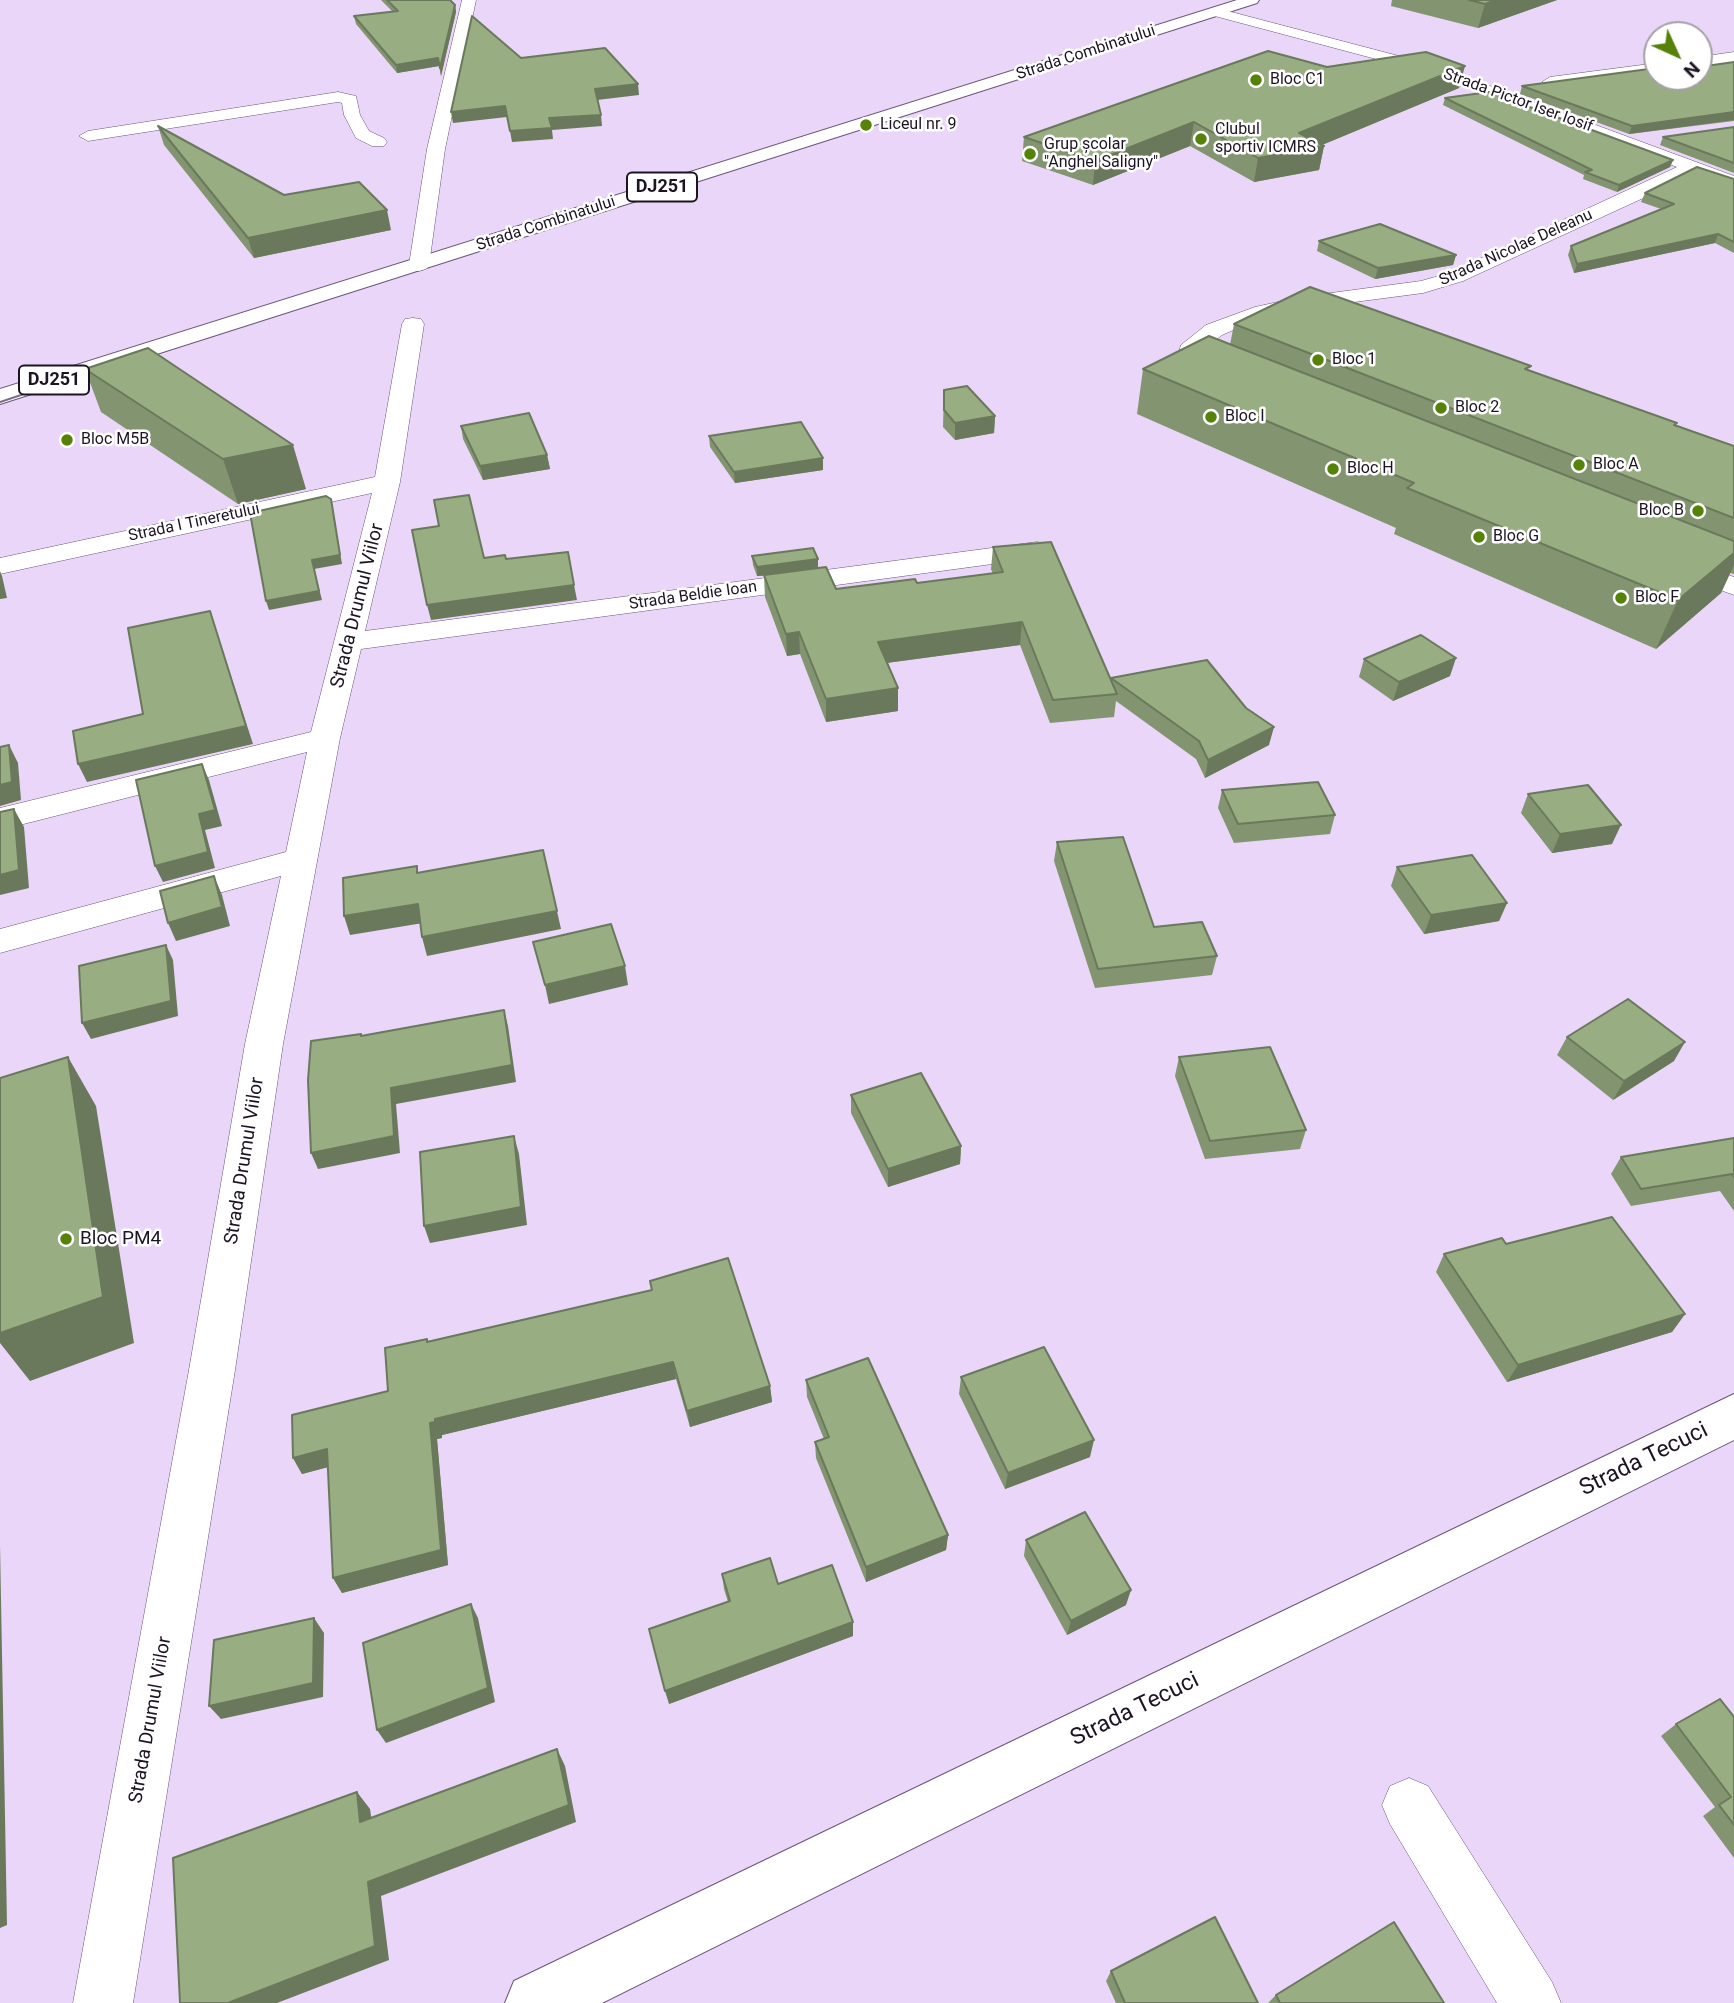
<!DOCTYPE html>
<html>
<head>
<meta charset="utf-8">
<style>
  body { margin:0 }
  #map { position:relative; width:1734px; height:2003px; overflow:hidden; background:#e9d6f9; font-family:Roboto,sans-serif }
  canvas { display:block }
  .north { position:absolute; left:1643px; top:21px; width:70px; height:70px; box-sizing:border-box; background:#fff; border:2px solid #a4a1a7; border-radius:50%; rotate:135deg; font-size:19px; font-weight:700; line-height:28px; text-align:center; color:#1c1423 }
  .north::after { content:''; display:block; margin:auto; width:24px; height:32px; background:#578209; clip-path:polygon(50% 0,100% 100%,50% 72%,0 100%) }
</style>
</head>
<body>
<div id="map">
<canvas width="1734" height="2003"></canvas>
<div class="north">N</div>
</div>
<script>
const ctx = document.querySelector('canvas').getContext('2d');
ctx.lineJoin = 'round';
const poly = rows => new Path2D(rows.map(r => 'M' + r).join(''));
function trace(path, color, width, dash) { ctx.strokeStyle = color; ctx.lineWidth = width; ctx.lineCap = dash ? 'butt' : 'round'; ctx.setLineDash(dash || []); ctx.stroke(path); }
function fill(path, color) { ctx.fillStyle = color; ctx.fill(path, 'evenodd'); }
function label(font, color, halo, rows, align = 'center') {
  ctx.font = font + ' Roboto,sans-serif'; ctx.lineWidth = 5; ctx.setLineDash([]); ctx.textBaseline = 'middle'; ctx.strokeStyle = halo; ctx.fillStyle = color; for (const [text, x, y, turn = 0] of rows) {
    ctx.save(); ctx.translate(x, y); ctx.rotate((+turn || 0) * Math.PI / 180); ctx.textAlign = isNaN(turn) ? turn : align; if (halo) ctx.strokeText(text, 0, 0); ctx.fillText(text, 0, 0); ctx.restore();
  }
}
const street = poly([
  [462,0,476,0,445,149,429,265,426,269,419,271,412,269,409,265,427,149,462,0],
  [1216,8,1433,65,1734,176,1734,188,1693,173,1676,183,1463,281,1423,293,1301,309,1261,318,1222,335,1200,352,1199,357,1205,362,1225,370,1228,375,1225,380,1217,382,1209,380,1189,372,1177,358,1181,345,1206,325,1255,307,1301,297,1421,281,1449,273,1677,167,1421,71,1211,15,1209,12,1216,8],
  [1734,52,1734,62,1699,67,1699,57,1734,52],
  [1657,63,1657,73,1550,87,1542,82,1550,77,1657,63],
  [338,92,356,96,360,115,369,131,384,138,387,142,384,146,372,146,356,138,344,115,342,103,338,102,88,141,79,136,88,131,338,92],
  [413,318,421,319,424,324,400,482,365,631,1037,542,1046,544,1050,550,1046,556,1037,558,361,649,340,738,283,1044,235,1370,133,2003,73,2003,189,1370,245,1044,281,876,0,953,0,929,286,852,307,752,0,830,0,808,311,732,372,493,0,574,0,558,375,477,402,324,405,319,413,318],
  [1678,557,1734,577,1734,595,1668,571,1665,565,1668,559,1678,557],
  [1409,1778,1428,1786,1552,1982,1561,2003,1497,2003,1390,1824,1382,1805,1390,1786,1409,1778]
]);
const secondary = poly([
  [1734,1394,1734,1440,602,2003,505,2003,514,1981,1734,1394]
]);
const primary = poly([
  [1237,0,1259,0,1257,3,0,404,0,389,1237,0]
]);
trace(street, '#69557a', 1);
trace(secondary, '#69557a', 2);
trace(primary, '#69557a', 2);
fill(street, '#fff');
fill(secondary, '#fff');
fill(primary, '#fff');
trace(poly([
  [0,402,30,392]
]), '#7a6d85', 2);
fill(poly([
  [381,0,450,0,455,5,456,12,441,76,439,66,397,73,356,24,354,16,393,12],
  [1392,0,1557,0,1478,28,1391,6],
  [1734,62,1734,121,1629,134,1520,94,1522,86,1657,77],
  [1327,67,1459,88,1322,145,1324,146,1319,170,1254,182,1190,146,1093,185,1022,161,1024,137],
  [1445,98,1673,160,1670,167,1617,192,1583,179,1584,175,1443,105],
  [158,126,284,195,391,230,254,258,164,145],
  [1734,127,1734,173,1660,145,1663,137],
  [1734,179,1734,253,1715,243,1574,273,1568,255,1571,246,1661,209,1641,202,1645,193],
  [1319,241,1456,255,1453,265,1375,279,1317,251],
  [1234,324,1529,371,1734,446,1734,574,1730,573,1721,593,1656,649,1394,534,1396,528,1137,414,1143,369,1230,345],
  [85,369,306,489,238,504,101,412],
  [944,390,995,416,994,433,955,440,943,427],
  [461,426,547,455,550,469,483,480,463,439],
  [709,436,823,470,735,483,710,447],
  [993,547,1111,680,1111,678,1269,745,1205,778,1196,759,1116,701,1114,717,1050,723,1020,645,887,663,898,711,826,722,800,654,787,656,765,597,764,576,757,576,753,565,752,556,818,568,836,589,917,583,993,574,991,569],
  [1364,659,1450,676,1393,701,1359,677],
  [1222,790,1335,815,1330,834,1234,843,1218,808],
  [1528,794,1612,844,1552,853,1521,813],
  [1057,842,1154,927,1217,956,1212,975,1095,988,1054,861],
  [1397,867,1507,903,1499,921,1424,934,1391,886],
  [1567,1037,1674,1061,1613,1100,1557,1055],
  [1179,1057,1306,1130,1300,1149,1205,1159,1175,1076],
  [851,1095,961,1146,960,1164,888,1187,851,1113],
  [1734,1138,1734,1211,1720,1191,1631,1206,1611,1174,1621,1157],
  [1506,1244,1685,1314,1672,1332,1507,1382,1436,1272,1444,1254],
  [650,1281,770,1386,772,1402,690,1427,676,1379,442,1435,442,1438,437,1439,448,1565,342,1593,333,1578,328,1467,302,1474,293,1458,388,1391,427,1339,428,1341,652,1290],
  [961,1377,1090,1457,1005,1489,959,1394],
  [806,1380,948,1535,946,1550,866,1582,816,1458,815,1442,824,1439,807,1397],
  [1026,1540,1126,1605,1067,1635,1024,1556],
  [722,1574,778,1584,853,1622,853,1636,669,1704,728,1602,724,1589],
  [1734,1717,1734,1858,1703,1816,1715,1807,1661,1736,1676,1724],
  [1111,1971,1258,2003,1116,2003,1106,1981],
  [1276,1995,1444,2003,1268,2003]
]), '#839570');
fill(poly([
  [1496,0,1557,0,1478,28,1485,4],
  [455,5,456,12,441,76,440,68],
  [438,58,439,66,397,73,396,65],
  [1465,66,1459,88,1317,147,1324,146,1319,170,1254,182,1258,158,1299,133],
  [638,84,639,95,597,100,595,89],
  [505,106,507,117,453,123,451,112],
  [1734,112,1734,120,1629,134,1632,126],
  [601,115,602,126,552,130,553,139,512,142,510,131,549,118],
  [1194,122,1190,146,1093,185,1095,161],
  [1673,160,1670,167,1617,192,1619,185],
  [387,210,391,230,254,258,248,238],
  [1718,234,1715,243,1574,273,1577,264],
  [1456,255,1453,265,1375,279,1378,268],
  [995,416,994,433,955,440,955,423],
  [293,445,306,489,238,504,223,459],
  [547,455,550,469,483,480,480,466],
  [823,458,823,470,735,483,734,472],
  [331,499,342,564,314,569,322,600,269,610,266,601,312,560],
  [1734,553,1734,565,1721,593,1656,649,1678,600],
  [818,559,818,568,757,576,757,567],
  [0,571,2,576,7,598,0,599],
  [574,585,577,600,431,620,427,605],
  [210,611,253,744,87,782,78,764,246,726],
  [1022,622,1020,645,878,664,878,642],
  [799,632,800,654,787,656,786,634],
  [1456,658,1450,676,1393,701,1399,682],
  [898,688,898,711,826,722,826,699],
  [1274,727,1269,745,1205,778,1208,760],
  [9,745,18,763,21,800,0,806,0,785],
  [202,764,209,780,222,826,205,830,215,868,163,882,155,866,199,814],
  [14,809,24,827,29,888,0,895,0,875],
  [1621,825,1612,844,1552,853,1560,834],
  [214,876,222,895,230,926,176,941,168,923],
  [1507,903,1499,921,1424,934,1431,915],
  [418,904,423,923,350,935,344,916],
  [557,911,561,929,427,956,422,937],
  [166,945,173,960,178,1016,91,1039,82,1023],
  [625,966,628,985,549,1004,545,985],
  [504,1010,508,1026,516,1082,396,1104,400,1153,318,1169,311,1153,391,1088],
  [1685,1042,1674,1061,1613,1100,1624,1081],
  [68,1057,96,1106,134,1343,30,1381,0,1343,0,1333],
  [514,1136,519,1154,527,1225,430,1243,424,1226],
  [961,1146,960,1164,888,1187,888,1169],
  [1685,1314,1672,1332,1507,1382,1518,1365],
  [673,1362,676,1379,442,1435,442,1438,437,1439,448,1565,342,1593,333,1578,430,1423,435,1419],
  [770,1386,772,1402,690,1427,687,1411],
  [1094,1440,1090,1457,1005,1489,1008,1473],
  [327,1449,336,1465,302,1474,293,1458],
  [948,1535,946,1550,866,1582,866,1567],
  [0,1545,7,1925,0,1928],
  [1131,1590,1126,1605,1067,1635,1071,1621],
  [471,1604,478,1618,495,1702,386,1743,377,1730],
  [314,1618,324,1633,323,1697,221,1719,209,1706],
  [853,1622,853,1636,669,1704,665,1691],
  [557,1749,565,1766,576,1822,381,1896,389,1960,277,2003,228,2003,368,1882],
  [357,1792,370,1809,374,1837,360,1822]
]), '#6a795b');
const building = poly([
  [387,0,450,0,455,5,440,68,438,58,396,65,354,16,398,11,387,0],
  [1469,0,1496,0,1485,4,1469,0],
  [472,16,521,58,605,48,638,84,595,89,601,115,549,118,552,128,510,131,505,106,451,112,472,16],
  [1268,51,1327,67,1426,52,1465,66,1299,133,1324,146,1258,158,1194,122,1095,161,1024,137,1268,51],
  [1734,62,1734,112,1632,126,1522,86,1656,68,1657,77,1699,77,1699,67,1734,62],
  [1489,92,1673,160,1619,185,1585,172,1592,170,1445,98,1489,92],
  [158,126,284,195,359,182,387,210,248,238,158,126],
  [1734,127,1734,163,1663,137,1734,127],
  [1697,167,1734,179,1734,242,1718,234,1577,264,1571,246,1674,204,1645,193,1697,167],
  [1380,224,1456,255,1378,268,1319,241,1380,224],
  [1310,287,1531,366,1525,369,1677,423,1674,425,1734,446,1734,518,1234,324,1310,287],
  [1209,336,1734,541,1734,553,1678,600,1407,488,1414,483,1143,369,1209,336],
  [148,348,293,445,223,459,85,369,148,348],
  [967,386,995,416,955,423,944,410,944,390,967,386],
  [529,413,547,455,480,466,461,426,529,413],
  [801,422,823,458,734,472,709,436,801,422],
  [469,495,484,558,505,555,506,559,568,552,574,585,427,605,412,530,439,526,434,500,469,495],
  [326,496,331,499,340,555,312,560,319,591,266,601,250,513,326,496],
  [1051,542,1117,694,1053,700,1022,622,878,642,898,688,826,699,799,632,786,634,764,575,826,567,836,589,915,579,917,583,1003,572,993,547,1051,542],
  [813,548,818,559,757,567,752,556,813,548],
  [210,611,246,726,78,764,73,731,143,714,128,628,210,611],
  [1421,635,1456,658,1399,682,1364,659,1421,635],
  [1207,660,1246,708,1274,727,1208,760,1199,741,1111,678,1207,660],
  [9,745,12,782,0,785,0,747,9,745],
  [202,764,215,810,199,814,208,852,155,866,136,780,202,764],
  [1318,782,1335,815,1238,824,1222,790,1318,782],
  [1588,785,1621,825,1560,834,1528,794,1588,785],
  [14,809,19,870,0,875,0,812,14,809],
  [1123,837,1154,927,1202,922,1217,956,1098,969,1057,842,1123,837],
  [543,850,557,911,422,937,418,904,344,916,343,878,417,866,417,873,543,850],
  [1472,855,1507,903,1431,915,1397,867,1472,855],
  [214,876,222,907,168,923,160,891,214,876],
  [611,924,625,966,545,985,533,942,611,924],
  [166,945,171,1001,82,1023,79,966,166,945],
  [1628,999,1685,1042,1624,1081,1567,1037,1628,999],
  [504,1010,512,1065,391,1088,394,1136,311,1153,308,1080,311,1041,361,1034,361,1036,504,1010],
  [1270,1047,1306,1130,1210,1141,1179,1057,1270,1047],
  [68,1057,103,1297,0,1333,0,1078,68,1057],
  [921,1073,961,1146,888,1169,851,1095,921,1073],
  [514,1136,521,1207,424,1226,420,1152,514,1136],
  [1734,1138,1734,1177,1732,1174,1641,1189,1621,1157,1734,1138],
  [1612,1217,1685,1314,1518,1365,1444,1254,1502,1238,1506,1244,1612,1217],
  [728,1258,770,1386,687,1411,673,1362,435,1419,435,1422,430,1423,441,1550,333,1578,327,1449,293,1458,292,1415,388,1391,385,1348,427,1339,427,1342,652,1290,650,1281,728,1258],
  [1044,1347,1094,1440,1008,1473,961,1377,1044,1347],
  [868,1358,948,1535,866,1567,815,1442,829,1437,806,1380,868,1358],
  [1085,1512,1131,1590,1071,1621,1026,1540,1085,1512],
  [770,1558,778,1584,832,1565,853,1622,665,1691,649,1629,730,1601,722,1574,770,1558],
  [471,1604,488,1688,377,1730,363,1643,471,1604],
  [314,1618,313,1683,209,1706,214,1640,314,1618],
  [1720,1699,1734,1717,1734,1825,1719,1805,1731,1797,1676,1724,1720,1699],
  [557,1749,569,1805,368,1882,375,1946,228,2003,180,2003,173,1858,357,1792,360,1822,557,1749],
  [1215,1917,1258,2003,1125,2003,1111,1971,1215,1917],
  [1394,1922,1444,2003,1280,2003,1276,1995,1394,1922]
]);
fill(building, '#98ad82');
trace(building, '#6a795b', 2);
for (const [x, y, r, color] of [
  [1256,80,7,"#578209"],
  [866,125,7,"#578209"],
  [1201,139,7,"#578209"],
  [1030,154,7,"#578209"],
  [1318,360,7,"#578209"],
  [1441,408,7,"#578209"],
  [1211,417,7,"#578209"],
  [67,440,7,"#578209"],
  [1579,465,7,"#578209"],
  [1333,469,7,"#578209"],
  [1698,511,7,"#578209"],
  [1479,537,7,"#578209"],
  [1621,598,7,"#578209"],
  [66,1239,7,"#578209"]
]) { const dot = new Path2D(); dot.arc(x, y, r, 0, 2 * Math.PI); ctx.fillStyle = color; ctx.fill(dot); trace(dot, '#fff', 2.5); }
label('16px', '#1c1423', '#fff', [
  ["Strada Combinatului",1086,53,-18],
  ["Strada Pictor Iser Iosif",1518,101,20],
  ["Strada Combinatului",546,224,-18],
  ["Strada Nicolae Deleanu",1516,248,-24],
  ["Strada I Tineretului",194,523,-12],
  ["Strada Beldie Ioan",693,596,-8]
]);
label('16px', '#1c1423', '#fff', [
  ["Bloc C1",1270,80],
  ["Liceul nr. 9",880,125],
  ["Clubul",1215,130],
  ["sportiv ICMRS",1215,148],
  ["Grup școlar",1044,145],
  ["\"Anghel Saligny\"",1044,163],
  ["Bloc 1",1332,360],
  ["Bloc 2",1455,408],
  ["Bloc I",1225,417],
  ["Bloc M5B",81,440],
  ["Bloc A",1593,465],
  ["Bloc H",1347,469],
  ["Bloc B",1684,511,"right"],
  ["Bloc G",1493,537],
  ["Bloc F",1635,598]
], 'left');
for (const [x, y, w] of [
  [662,187,70],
  [54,380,70]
]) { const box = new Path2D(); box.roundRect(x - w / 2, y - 14.5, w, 29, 5); ctx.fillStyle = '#fff'; ctx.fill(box); trace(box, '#1c1423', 2); }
label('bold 18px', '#1c1423', null, [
  ["DJ251",662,187],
  ["DJ251",54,380]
]);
label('19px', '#1c1423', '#fff', [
  ["Strada Drumul Viilor",358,606,-76],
  ["Strada Drumul Viilor",245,1161,-81],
  ["Strada Drumul Viilor",151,1720,-80]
]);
label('19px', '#1c1423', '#fff', [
  ["Bloc PM4",80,1239]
], 'left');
label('23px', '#1c1423', '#fff', [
  ["Strada Tecuci",1644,1460,-26],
  ["Strada Tecuci",1135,1710,-26]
]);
</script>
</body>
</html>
